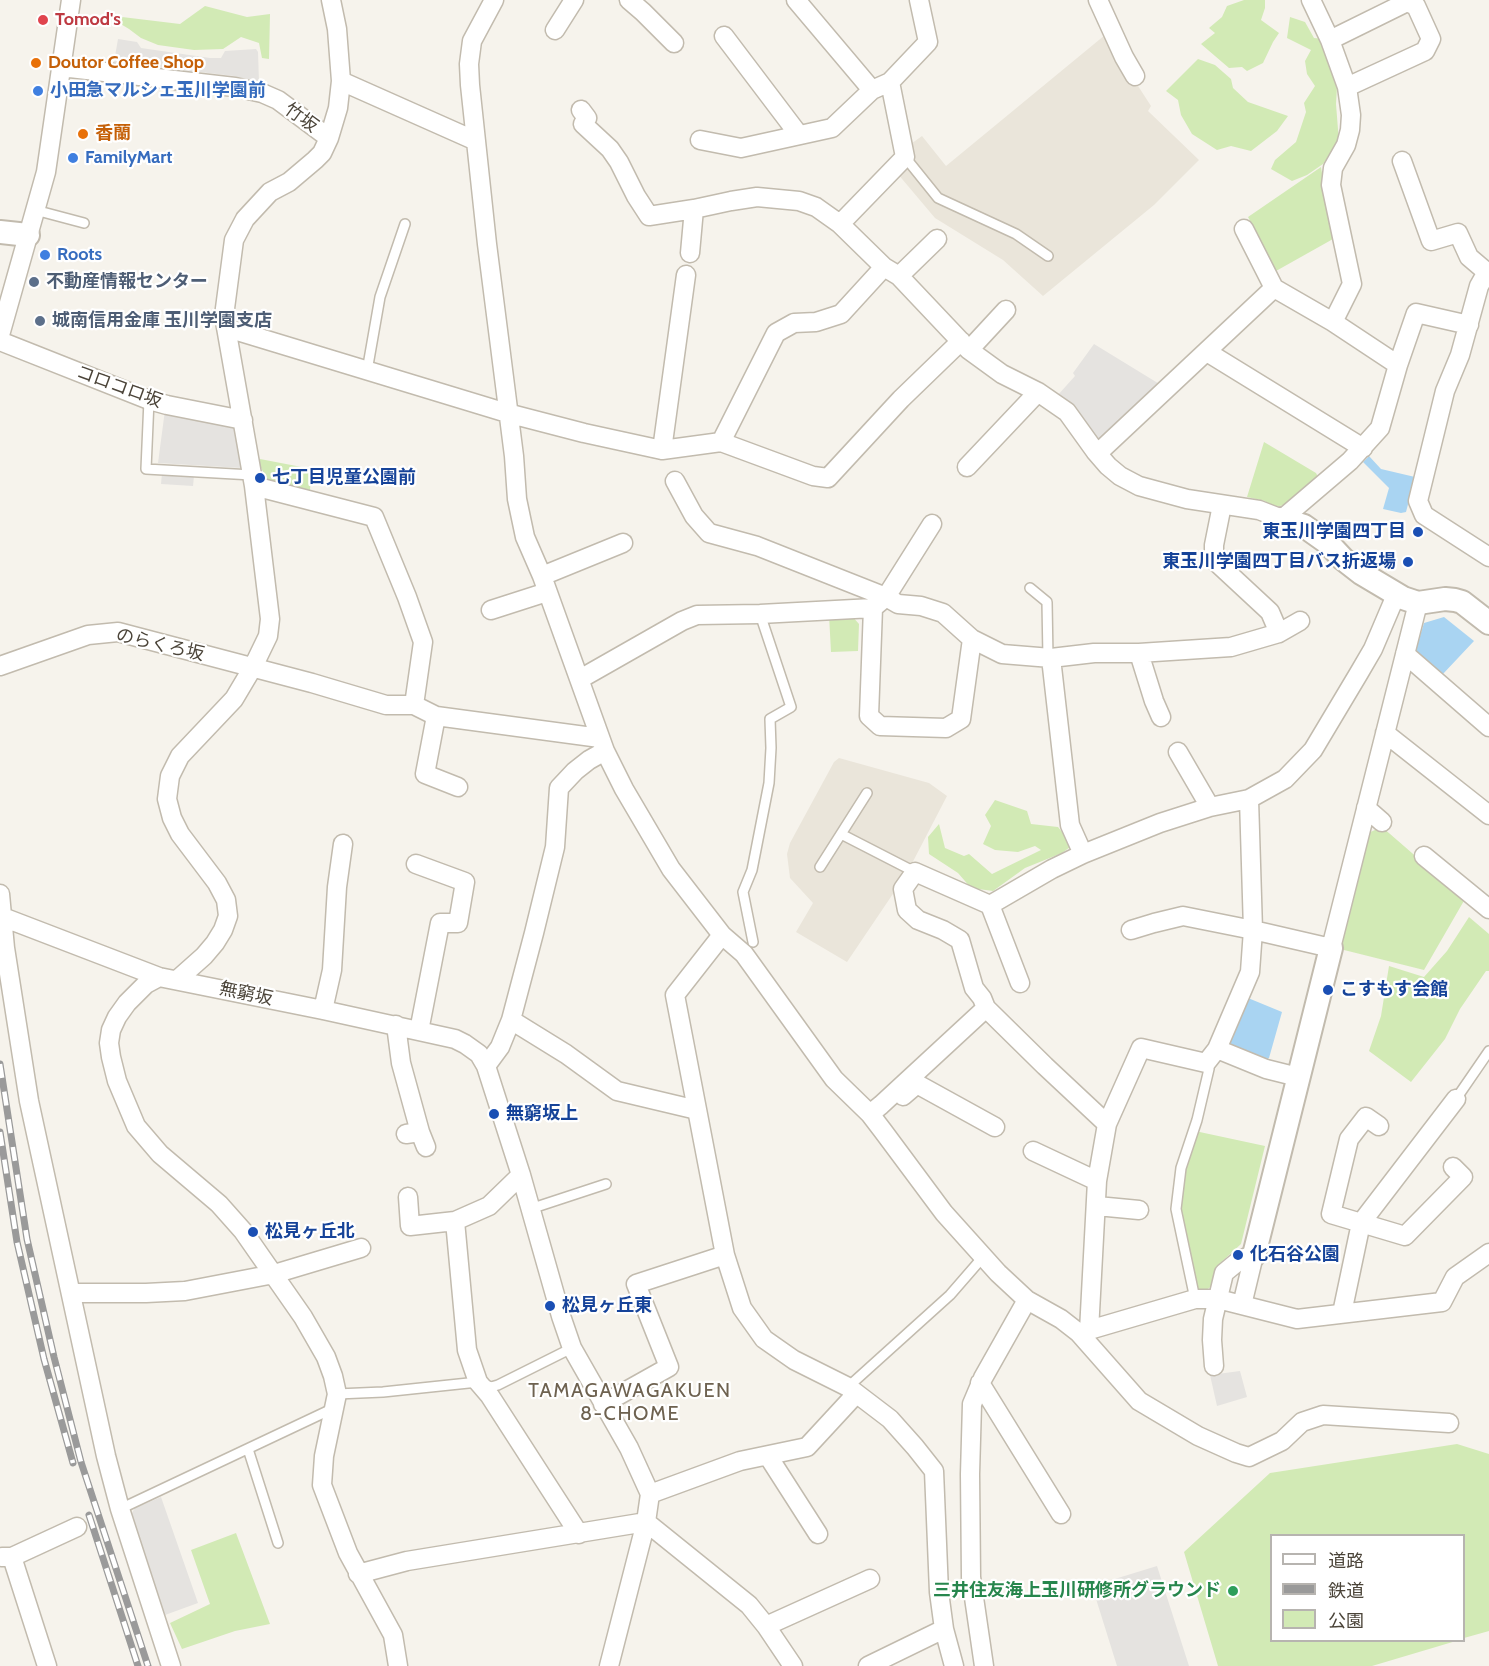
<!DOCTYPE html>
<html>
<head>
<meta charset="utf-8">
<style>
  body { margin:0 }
  #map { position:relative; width:1489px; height:1666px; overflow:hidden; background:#f6f3ec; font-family:Cabin,"Noto Sans JP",sans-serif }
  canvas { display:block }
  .legend { position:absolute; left:1270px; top:1534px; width:195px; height:108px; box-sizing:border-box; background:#fff; border:2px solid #b7b4b0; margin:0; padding:8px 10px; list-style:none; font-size:18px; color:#4b4439 }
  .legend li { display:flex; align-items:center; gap:12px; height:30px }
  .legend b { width:30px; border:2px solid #b7b4b0 }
</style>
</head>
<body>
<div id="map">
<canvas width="1489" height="1666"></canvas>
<ul class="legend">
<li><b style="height:8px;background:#fff"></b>道路</li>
<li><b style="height:8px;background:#9a9a9a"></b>鉄道</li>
<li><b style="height:16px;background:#d2eab5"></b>公園</li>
</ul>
</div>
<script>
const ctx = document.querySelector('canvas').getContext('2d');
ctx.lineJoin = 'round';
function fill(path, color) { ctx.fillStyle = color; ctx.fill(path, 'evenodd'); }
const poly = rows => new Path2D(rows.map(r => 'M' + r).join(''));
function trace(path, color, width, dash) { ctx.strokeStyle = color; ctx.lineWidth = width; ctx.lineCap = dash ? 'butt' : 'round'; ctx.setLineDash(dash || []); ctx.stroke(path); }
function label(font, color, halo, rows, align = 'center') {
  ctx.font = font + ' Cabin,"Noto Sans JP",sans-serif'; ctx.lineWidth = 4.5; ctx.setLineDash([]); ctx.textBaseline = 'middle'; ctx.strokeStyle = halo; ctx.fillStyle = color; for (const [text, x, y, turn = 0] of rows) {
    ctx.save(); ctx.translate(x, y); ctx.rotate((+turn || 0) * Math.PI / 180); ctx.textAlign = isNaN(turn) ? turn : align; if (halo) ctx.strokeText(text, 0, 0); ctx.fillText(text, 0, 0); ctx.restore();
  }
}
fill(poly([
  [1105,35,1151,106,1148,111,1199,160,1154,205,1043,296,1003,260,935,218,897,173,908,146,922,136,946,166],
  [839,758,929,783,947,796,907,873,847,962,796,932,813,903,790,878,787,854,790,843,834,762]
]), '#eae5da');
fill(poly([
  [1244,0,1265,0,1265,8,1261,20,1279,33,1273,42,1263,63,1247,71,1242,67,1229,68,1201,44,1215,33,1209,28,1222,17,1227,6],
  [205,6,247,17,270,14,269,59,262,58,259,43,241,37,223,49,194,50,158,45,141,38,129,29,119,23,122,17,180,24],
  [1290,17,1305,22,1314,38,1324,39,1337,87,1336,104,1339,142,1323,164,1307,175,1292,181,1271,169,1275,160,1296,142,1306,112,1304,103,1315,86,1307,74,1305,61,1311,50,1287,38],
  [1198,59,1215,65,1231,79,1233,88,1248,102,1288,116,1277,131,1251,151,1231,146,1217,150,1192,134,1181,115,1178,100,1166,91],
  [1321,167,1333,239,1276,271,1248,217],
  [1264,442,1316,473,1318,477,1286,505,1273,507,1265,501,1247,497],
  [260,459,312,469,310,490,268,481,260,466],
  [829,615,852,616,859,624,858,651,831,652],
  [995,800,1027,811,1031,824,1058,827,1073,845,1062,853,1025,868,993,891,971,888,958,873,929,854,928,837,939,824,945,848,964,856,969,854,992,874,1041,850,1035,846,1018,852,995,850,983,844,991,826,985,815],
  [1382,827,1465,899,1424,970,1340,949,1368,833],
  [1469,917,1489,934,1489,971,1486,971,1460,1009,1445,1039,1411,1082,1369,1051,1381,1016,1389,966,1424,977,1447,951],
  [1195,1131,1265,1146,1241,1244,1216,1267,1212,1286,1206,1290,1194,1289,1178,1208,1184,1170],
  [1457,1444,1489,1454,1489,1631,1464,1638,1464,1536,1272,1536,1272,1640,1456,1641,1372,1666,1218,1666,1184,1552,1270,1473],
  [236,1533,270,1624,235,1631,182,1649,170,1623,210,1604,191,1550]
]), '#d2eab5');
fill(poly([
  [118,39,137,42,141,48,210,58,221,58,225,51,256,49,258,52,259,82,234,76,114,62],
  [1094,344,1161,385,1098,441,1057,396,1075,376,1073,373],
  [165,410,229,422,237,430,242,468,158,463],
  [162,473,194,476,193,486,161,484],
  [1240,1371,1247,1397,1217,1406,1210,1375],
  [161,1497,198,1603,165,1615,130,1516,135,1508],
  [1157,1566,1189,1666,1117,1666,1092,1586]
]), '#e5e3e0');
fill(poly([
  [1369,456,1381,469,1415,477,1406,512,1401,513,1383,509,1389,488,1363,462],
  [1444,617,1474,641,1442,675,1419,658,1416,649,1424,623],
  [1248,998,1282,1012,1269,1058,1266,1060,1232,1046,1229,1040]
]), '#a9d4f2');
const service = poly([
  [905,157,938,198,1016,234,1048,256],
  [35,210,84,223],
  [367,371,380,297,405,224],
  [149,400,146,469,252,475],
  [1030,588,1047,602,1048,658],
  [841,834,915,872],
  [820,867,867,793],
  [753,942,743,892,752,870,769,783,771,748,770,719,791,707,760,614],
  [1456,1099,1489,1051],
  [530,1209,606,1184],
  [1195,1299,1176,1209,1181,1168,1197,1120,1209,1069,1206,1063],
  [848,1387,950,1295,983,1257],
  [337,1394,383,1392,478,1382,491,1387,498,1385,572,1348],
  [248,1449,278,1543],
  [120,1509,334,1408]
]);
const minor = poly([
  [494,0,472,41,469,64,470,85,487,244,514,456,517,499,525,537,542,576,605,751,624,789,671,869,722,935,744,954,834,1079,870,1114,883,1131,944,1213,998,1273,1027,1300,1061,1319,1079,1333,1139,1401,1198,1436,1236,1453,1249,1457,1282,1441,1302,1422,1323,1415,1449,1423],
  [629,0,643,12,674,43],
  [796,0,872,90,890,82,928,42,919,0],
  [1098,0,1124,57,1135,76],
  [1311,0,1330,40,1347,87,1351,115,1350,130,1346,145,1333,168,1331,185,1352,284,1333,322],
  [555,30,574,0],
  [724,36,799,135],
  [1330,40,1407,2,1416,6,1431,39,1425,51,1347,87],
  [61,67,235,87,262,93,278,100,329,138],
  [341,81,476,141],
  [581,110,587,118,583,124,610,149,619,162,636,196,649,216,694,209,731,201,757,197,799,201,816,207,840,224,884,267,899,276,969,350,1002,374,1038,392,1067,412,1095,451,1108,466,1120,476,1139,486,1187,499,1259,510,1282,519,1350,461,1380,428,1398,365,1416,313,1469,325],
  [700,140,741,148,832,128,872,90],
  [1402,161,1431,241,1458,233,1469,257,1489,274],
  [840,224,905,157,890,82],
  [1244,229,1274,288,1333,322,1398,365],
  [690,253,694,209],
  [1487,272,1479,286,1460,355,1445,391,1418,501,1424,515,1489,557],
  [899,276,937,239],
  [227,332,237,331,507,413,584,433,662,450,721,442,813,476,828,478,901,399,961,341],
  [0,335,46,172,71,0],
  [0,341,149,400,167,405,243,420],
  [969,350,1006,310],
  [1207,352,1363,448],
  [721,442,776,333,794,323,816,322,841,314,884,267],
  [662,450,686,275],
  [1098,453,1274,288],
  [967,467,1038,392],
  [675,481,694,516,709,533,757,546,886,597,932,524],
  [254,486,374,517,407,597,423,642,414,705],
  [1222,505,1214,545,1214,560,1270,612,1279,633],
  [542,576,623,543],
  [873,608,869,716,880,726,946,728,961,719,972,639],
  [491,610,547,592],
  [1139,653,1154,701,1161,717],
  [1405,654,1489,727],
  [1051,658,1070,825,1083,854],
  [0,666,88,635,118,632,312,683,386,705,414,705,436,716,600,738],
  [580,679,682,621,697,615,760,614,873,608,886,597,898,604,921,606,943,613,972,639,1002,654,1051,658,1094,653,1139,653,1231,647,1279,633,1300,621],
  [436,716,425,774,458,787],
  [1385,733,1489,815],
  [1178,752,1210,807],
  [1366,808,1382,822],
  [1424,856,1489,909],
  [416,864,465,882,458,923,440,923,419,1031],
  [0,894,5,948,29,1101,106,1456,120,1509,171,1666],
  [990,905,1020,983],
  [0,916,159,977,323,1010,455,1039,465,1044,479,1054,486,1066,521,1175,561,1316,572,1348,629,1448,650,1494,646,1522,609,1666],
  [1131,930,1154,923,1183,916,1253,930,1331,948,1418,603],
  [722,935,675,995,725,1255,742,1308,764,1339,794,1360,848,1387,890,1419,915,1447,934,1471,939,1592,944,1629,954,1666],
  [159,977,146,984,127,1003,117,1017,111,1030,109,1043,111,1057,117,1081,136,1126,160,1154,219,1204,243,1231,303,1317,326,1357,333,1376,337,1394,324,1456,322,1485,348,1553,393,1635,398,1666],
  [177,980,204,956,215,943,223,930,228,916,226,900,217,883,180,834,172,818,167,799,170,776,180,756,234,699,253,667,268,636,270,619,254,486,224,316,234,240,245,219,270,192,289,182,315,160,322,153,329,138,338,108,341,81,337,29,331,0],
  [986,1008,1045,1066,1107,1124],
  [323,1010,332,970,337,887,343,844],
  [511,1020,566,1054,617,1091,697,1110],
  [396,1025,401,1063,420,1132],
  [1217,1049,1266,1069,1298,1077],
  [486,1066,500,1047,511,1020,534,933,555,847,559,788,575,771,589,760,605,751],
  [903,1096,917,1084,995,1127],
  [870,1114,881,1105,986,1008,982,998,974,988,960,940,943,930,918,920,907,910,903,889,915,872,990,905,1052,869,1083,854,1160,823,1210,807,1249,799,1285,779,1313,750,1359,673,1373,649,1396,595],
  [1379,1126,1366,1117,1349,1139,1331,1214,1405,1236,1463,1177,1453,1167],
  [406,1134,420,1132,426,1147],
  [1033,1151,1097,1181],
  [521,1175,489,1206,455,1221,467,1350,478,1382,490,1396,579,1534],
  [408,1197,410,1226,455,1221],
  [1097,1206,1139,1210],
  [71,1293,146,1293,185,1291,274,1274,361,1248],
  [1342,1313,1361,1223,1456,1099],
  [1089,1331,1097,1181,1107,1124,1141,1048,1206,1063,1217,1049,1250,972,1253,930,1249,799],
  [1079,1333,1195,1299,1218,1299,1297,1319,1442,1302,1455,1277,1489,1253],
  [1214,1366,1212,1340,1213,1319,1224,1273,1241,1259,1254,1255,1242,1305],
  [980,1383,1061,1514],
  [603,1404,669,1367,636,1284,725,1255],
  [768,1456,818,1534],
  [650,1494,740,1461,807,1447,856,1394],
  [2,1557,12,1557,77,1527],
  [12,1557,47,1666],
  [358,1574,407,1561,646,1522,749,1605,766,1626,793,1666],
  [766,1626,870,1579],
  [868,1666,944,1629],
  [984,1666,971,1577,970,1474,972,1404,983,1378,1027,1300]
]);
const tertiary = poly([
  [0,232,28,235],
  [1282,519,1304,526,1328,543,1343,559,1361,573,1403,598,1418,603,1445,599,1455,600,1462,602,1489,623],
  [1254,1255,1331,948]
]);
trace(service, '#c2bbae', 12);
trace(minor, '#c2bbae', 21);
trace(tertiary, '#c2bbae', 26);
trace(service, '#fff', 9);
trace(minor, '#fff', 18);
trace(tertiary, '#fff', 22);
const rail = poly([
  [0,1064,27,1239,54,1357,81,1462,148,1666],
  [0,1132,17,1242,44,1359,73,1463],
  [89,1515,138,1666]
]);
trace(rail, '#9a9a9a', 7);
trace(rail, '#fff', 4.5, [14]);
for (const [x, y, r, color] of [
  [43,20,6,"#e0444e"],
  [36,63,6,"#e8710a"],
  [38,91,6,"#3f7fe0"],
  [83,134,6,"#e8710a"],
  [73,158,6,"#3f7fe0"],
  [45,255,6,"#3f7fe0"],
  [34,282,6,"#5c6f8a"],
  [40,321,6,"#5c6f8a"],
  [260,478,6,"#1a4fb4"],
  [1418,532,6,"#1a4fb4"],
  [1408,562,6,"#1a4fb4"],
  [1328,990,6,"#1a4fb4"],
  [494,1114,6,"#1a4fb4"],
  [253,1232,6,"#1a4fb4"],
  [1238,1255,6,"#1a4fb4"],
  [550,1306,6,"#1a4fb4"],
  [1233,1591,6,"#2e9e5b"]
]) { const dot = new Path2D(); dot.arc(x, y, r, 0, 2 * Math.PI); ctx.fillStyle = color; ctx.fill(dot); trace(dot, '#fff', 2); }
label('bold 18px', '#be3a42', '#fff', [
  ["Tomod's",55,20]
], 'left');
label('bold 18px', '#c56008', '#fff', [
  ["Doutor Coffee Shop",48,63],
  ["香蘭",95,134]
], 'left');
label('bold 18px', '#366cbe', '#fff', [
  ["小田急マルシェ玉川学園前",50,91],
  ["FamilyMart",85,158],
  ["Roots",57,255]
], 'left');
label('18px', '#4b4439', '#fff', [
  ["竹坂",301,118,36],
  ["コロコロ坂",119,387,20],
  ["のらくろ坂",160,645,13],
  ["無窮坂",246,994,12]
]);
label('bold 18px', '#4e5e75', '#fff', [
  ["不動産情報センター",46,282],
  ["城南信用金庫 玉川学園支店",52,321]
], 'left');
label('bold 18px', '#164399', '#fff', [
  ["七丁目児童公園前",272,478],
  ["東玉川学園四丁目",1406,532,"right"],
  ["東玉川学園四丁目バス折返場",1396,562,"right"],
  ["こすもす会館",1340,990],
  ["無窮坂上",506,1114],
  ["松見ヶ丘北",265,1232],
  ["化石谷公園",1250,1255],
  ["松見ヶ丘東",562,1306]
], 'left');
label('bold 18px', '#27864d', '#fff', [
  ["三井住友海上玉川研修所グラウンド",1221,1591]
], 'right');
ctx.letterSpacing = '1.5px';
label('20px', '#6e6250', '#fff', [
  ["TAMAGAWAGAKUEN",630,1391],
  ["8-CHOME",630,1414]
]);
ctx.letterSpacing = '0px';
</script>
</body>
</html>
